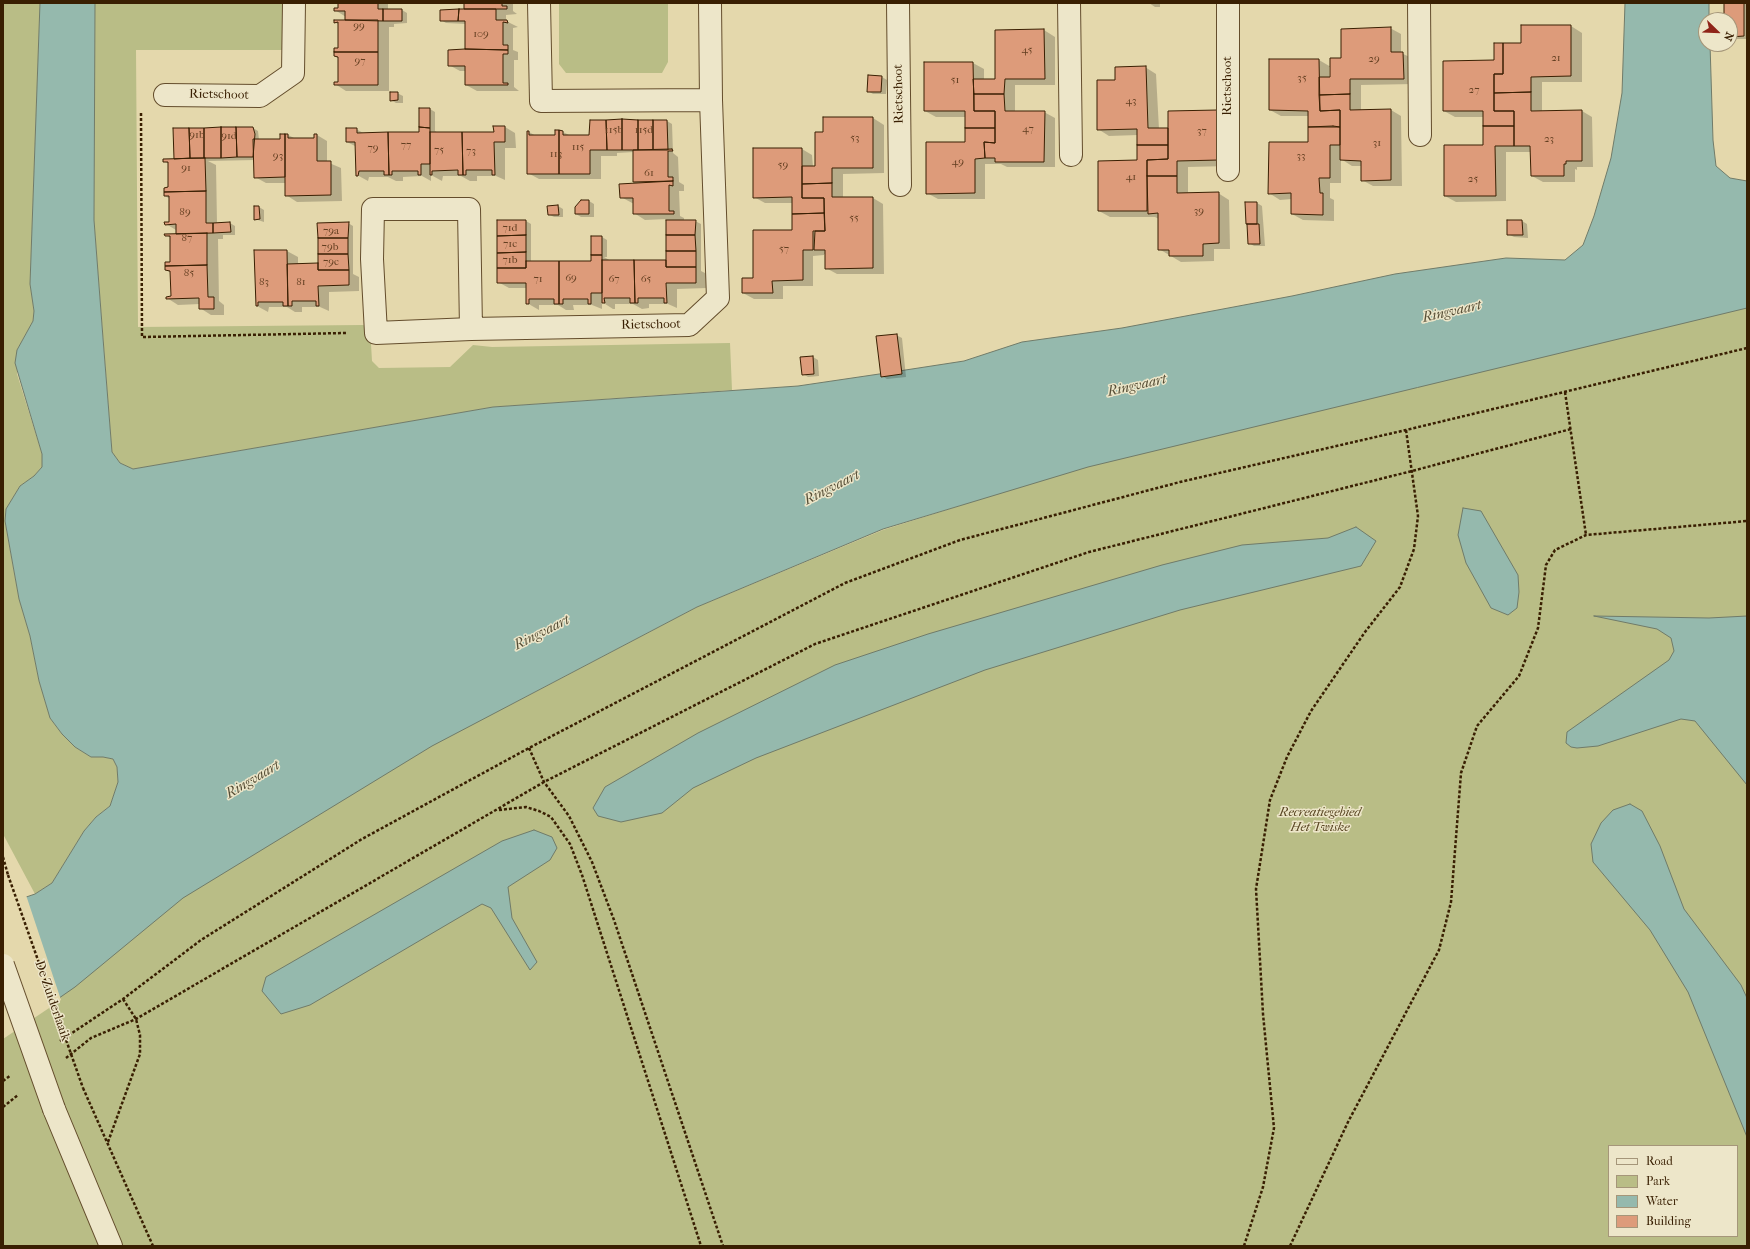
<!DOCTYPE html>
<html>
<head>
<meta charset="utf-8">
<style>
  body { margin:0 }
  #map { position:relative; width:1750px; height:1249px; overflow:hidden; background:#e4d8ac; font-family:"IM FELL French Canon",serif }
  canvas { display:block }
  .frame { position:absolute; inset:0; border:4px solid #391f02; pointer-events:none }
  .legend { position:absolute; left:1608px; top:1145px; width:130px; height:92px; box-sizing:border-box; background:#ede6c9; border:1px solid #a59679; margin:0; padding:5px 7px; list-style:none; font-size:12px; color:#391f02 }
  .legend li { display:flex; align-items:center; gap:8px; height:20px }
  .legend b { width:20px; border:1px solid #a59679 }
  .north { position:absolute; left:1698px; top:12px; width:40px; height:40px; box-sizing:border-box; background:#ede6c9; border:1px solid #a59679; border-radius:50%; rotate:113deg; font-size:11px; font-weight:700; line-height:16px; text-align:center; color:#391f02 }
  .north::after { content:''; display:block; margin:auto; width:14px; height:18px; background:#8f2418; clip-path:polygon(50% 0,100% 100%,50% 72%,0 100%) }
</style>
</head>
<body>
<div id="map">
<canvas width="1750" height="1249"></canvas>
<div class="frame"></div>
<ul class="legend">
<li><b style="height:5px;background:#ede6c9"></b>Road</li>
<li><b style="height:11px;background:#b9bd86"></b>Park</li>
<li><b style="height:11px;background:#95b9ad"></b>Water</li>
<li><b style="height:11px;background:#dd9b7a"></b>Building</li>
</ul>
<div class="north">N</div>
</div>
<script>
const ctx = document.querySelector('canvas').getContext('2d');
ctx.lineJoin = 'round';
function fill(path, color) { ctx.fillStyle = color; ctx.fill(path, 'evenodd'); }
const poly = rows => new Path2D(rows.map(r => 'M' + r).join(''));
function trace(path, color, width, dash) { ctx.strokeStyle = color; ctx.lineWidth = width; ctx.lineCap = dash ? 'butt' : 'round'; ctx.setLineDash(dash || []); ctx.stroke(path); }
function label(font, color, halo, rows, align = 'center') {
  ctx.font = font + ' "IM FELL French Canon",serif'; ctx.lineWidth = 3; ctx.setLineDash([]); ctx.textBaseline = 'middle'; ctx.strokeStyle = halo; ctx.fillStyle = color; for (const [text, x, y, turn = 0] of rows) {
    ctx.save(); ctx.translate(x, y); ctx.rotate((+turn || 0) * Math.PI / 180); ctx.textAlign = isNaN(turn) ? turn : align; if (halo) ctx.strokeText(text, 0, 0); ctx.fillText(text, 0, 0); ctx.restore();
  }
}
fill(poly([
  [3,3,40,3,30,284,34,311,33,321,17,350,17,374,42,454,42,467,34,476,20,486,6,509,5,522,19,599,30,636,39,681,50,718,62,734,75,747,91,757,103,757,113,759,117,767,118,782,110,806,96,817,84,831,52,883,35,894,3,834],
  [95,3,284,3,285,50,136,50,138,327,363,325,370,327,372,361,379,368,450,367,473,345,492,347,730,343,732,390,493,407,133,469,120,463,112,452,94,220],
  [559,3,668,3,668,62,662,73,566,73,559,64],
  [1747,274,1747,1246,3,1246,3,1009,279,807,516,702,697,607,883,530,959,506,1139,427],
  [1609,1146,1737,1146,1737,1236,1609,1236]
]), '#b9bd86');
const water = poly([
  [40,3,95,3,94,220,103,338,112,452,120,463,133,469,493,407,798,386,886,373,964,361,1022,342,1122,328,1292,296,1395,274,1506,258,1565,260,1583,245,1594,216,1611,158,1622,93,1625,3,1709,3,1709,20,1706,20,1706,44,1710,44,1713,140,1716,166,1730,178,1747,181,1747,308,1088,467,883,529,697,607,432,746,183,898,75,987,3,1037,3,905,35,894,52,883,84,831,96,817,110,806,118,782,117,767,113,759,103,757,91,757,75,747,62,734,50,718,39,681,30,636,19,599,5,521,6,509,20,486,34,476,42,467,42,454,15,363,17,350,33,321,34,311,30,284,40,3],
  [1463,508,1481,511,1518,575,1519,592,1517,608,1508,615,1491,608,1466,563,1458,535,1463,508],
  [1356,527,1376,541,1361,566,1180,610,985,670,756,758,693,788,662,813,621,822,598,816,593,808,605,787,698,733,835,665,928,634,1162,565,1242,545,1328,538,1356,527],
  [1594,616,1709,618,1747,616,1747,785,1695,721,1681,719,1598,746,1577,748,1571,747,1566,743,1567,732,1669,660,1674,651,1671,638,1657,629,1594,616],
  [1630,804,1642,811,1660,846,1684,909,1741,985,1747,998,1747,1137,1688,992,1650,930,1593,862,1591,844,1601,823,1613,810,1630,804],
  [534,830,552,837,557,848,550,860,508,887,512,918,537,962,530,970,491,908,482,904,310,1005,281,1014,262,991,266,977,502,841,534,830]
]);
fill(water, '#95b9ad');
trace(water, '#707b69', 1);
fill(poly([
  [26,895,61,1000,3,1039,3,903]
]), '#e4d8ac');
fill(poly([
  [339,3,388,3,388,10,402,10,407,13,407,23,394,24,394,27,389,27,389,91,346,91,335,84,339,83,339,59,335,56,339,49,339,25,335,22,346,21,346,17,335,10,339,9],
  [465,3,513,3,513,11,517,14,506,15,506,21,518,27,513,28,513,50,518,52,518,60,514,60,514,87,519,91,477,91,466,85,466,71,460,71,449,65,466,51,466,24,446,23,441,20,465,10],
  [1149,3,1160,3,1160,7,1155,7],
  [1280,3,1301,3,1301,4,1283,4],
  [1725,3,1747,3,1747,39,1730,39,1730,20,1725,20],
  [1571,26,1582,33,1582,82,1542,82,1542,112,1582,111,1592,117,1593,167,1577,167,1577,170,1575,169,1575,182,1543,182,1532,176,1532,152,1506,152,1506,201,1456,202,1445,196,1484,146,1484,117,1455,117,1444,111,1495,61,1522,44],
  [1390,28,1401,34,1401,53,1414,59,1414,84,1361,85,1361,111,1391,110,1401,116,1402,186,1373,186,1362,180,1362,166,1352,166,1341,159,1341,183,1330,183,1330,198,1334,200,1334,221,1303,220,1292,214,1292,199,1280,200,1269,193,1309,143,1309,116,1281,116,1270,110,1319,60,1331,67,1329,67,1329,78,1331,78,1342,59],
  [1044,30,1055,37,1055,85,1015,85,1015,112,1044,112,1055,118,1055,167,1007,167,1001,164,985,164,985,199,938,199,927,193,966,143,966,117,936,117,925,111,925,63,973,63,984,69,984,80,996,80],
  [1145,67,1156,74,1159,129,1229,166,1188,167,1188,194,1218,193,1229,200,1230,249,1214,249,1214,261,1181,262,1159,249,1159,219,1155,217,1110,217,1099,211,1138,161,1138,135,1109,136,1098,129,1116,81],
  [882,77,887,80,886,94,873,94,868,91],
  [397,93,403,96,403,103,396,103,391,100],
  [430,109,435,112,435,131,438,133,495,133,505,127,515,133,516,148,505,148,505,180,496,176,477,176,477,181,470,181,461,176,443,176,442,181,431,175,431,181,422,176,403,177,403,181,396,181,388,177,369,177,368,181,357,175,357,147,347,142,356,129,365,134,420,133],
  [873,118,884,125,884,173,843,174,843,198,873,198,883,204,884,274,837,274,826,268,826,255,824,254,824,255,813,256,813,286,783,286,783,299,754,299,743,293,793,231,793,203,765,203,754,197,802,149,812,155,813,167,816,167,824,133],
  [808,229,816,231,816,233],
  [667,121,672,124,673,153,678,157,679,182,684,185,684,191,679,191,680,216,684,218,684,221,695,221,701,224,701,271,707,274,707,288,677,289,677,308,668,304,649,304,649,308,642,309,633,304,615,304,615,309,613,309,602,302,602,309,592,305,573,305,574,310,566,310,558,305,539,305,539,310,527,303,527,288,509,288,498,282,526,221,531,224,531,262,592,262,602,237,607,240,607,257,604,257,611,261,667,261,667,219,645,220,634,213,634,204,621,197,634,185,634,152,617,153,617,156,601,156,601,179,539,179,528,173,529,132,536,136,556,136,563,132,571,136,590,136],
  [253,128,258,131,259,140,281,140,281,135,288,135,296,139,315,139,317,135,327,141,327,162,341,168,342,201,297,202,286,195,286,183,266,183,255,177,255,160,208,161,216,165,217,223,230,223,235,226,235,235,223,235,223,239,218,239,219,301,224,305,224,315,211,315,200,308,200,304,178,305,167,298,172,297,171,273,166,270,171,263,171,238,166,235,177,234,176,230,166,224,170,223,170,199,165,196,169,188,169,164,164,161,175,160],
  [582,201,589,201,594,204,594,217,581,217,576,214],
  [1257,203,1262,206,1265,246,1254,246,1249,243],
  [558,206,563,209,563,217,554,217,548,214],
  [259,207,264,210,264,222,255,219],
  [1508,221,1522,221,1527,224,1528,238,1514,237,1508,234],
  [348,223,353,226,353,274,359,277,359,291,329,292,329,311,320,307,302,307,302,312,295,312,287,307,269,307,268,312,257,306,255,251,287,251,298,257,298,264,319,264],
  [896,335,902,338,906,377,887,379,882,376],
  [813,357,818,360,819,376,808,377,803,374]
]), '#0003');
const building = poly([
  [338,3,378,3,378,9,383,9,383,21,345,20,345,11,334,11,334,8,338,8,338,3],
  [464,3,502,3,502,6,507,6,507,9,464,9,464,3],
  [1724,3,1744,3,1744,36,1730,37,1730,20,1724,20,1724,3],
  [383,9,402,9,402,21,383,21,383,9],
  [459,9,496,9,496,20,507,20,508,23,503,22,503,45,508,45,508,50,465,49,465,21,458,21,459,9],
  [459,9,458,21,440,21,440,10,459,9],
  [334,20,378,20,378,52,334,52,334,48,338,48,338,22,334,23,334,20],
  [1521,25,1571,25,1571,76,1531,77,1531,92,1494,93,1494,74,1503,74,1503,43,1521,43,1521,25],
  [1391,27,1391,52,1403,52,1404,79,1350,79,1350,94,1319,95,1319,77,1330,77,1330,58,1341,58,1341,29,1391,27],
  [1044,29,1045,79,1005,79,1004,94,974,94,973,79,995,79,995,30,1044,29],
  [1494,43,1503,43,1503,74,1494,74,1494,111,1514,111,1514,126,1483,126,1483,111,1443,111,1443,61,1494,60,1494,43],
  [465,49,508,50,508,54,503,54,503,83,508,83,508,85,465,85,465,66,448,66,448,50,465,49],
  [334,52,378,52,378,85,334,85,334,82,338,82,338,57,334,56,334,52],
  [1269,59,1319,59,1320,111,1340,110,1340,127,1308,127,1308,111,1269,110,1269,59],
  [924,62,973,62,974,111,995,111,995,128,965,128,965,111,924,111,924,62],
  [1146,66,1148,128,1168,128,1168,145,1137,145,1137,129,1097,130,1097,80,1115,80,1115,67,1146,66],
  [868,75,882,76,881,92,867,92,868,75],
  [390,92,398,92,398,100,390,101,390,92],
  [1531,92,1531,111,1582,110,1582,161,1566,161,1566,164,1564,164,1564,176,1531,176,1530,146,1514,146,1514,111,1494,111,1494,93,1531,92],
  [974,94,1004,94,1005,111,1045,111,1044,162,995,162,995,158,985,158,984,142,995,143,995,111,974,111,974,94],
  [1350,94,1350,110,1391,109,1391,180,1361,181,1361,161,1340,160,1340,110,1320,111,1319,95,1350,94],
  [419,108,430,108,430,128,419,127,419,108],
  [1218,110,1219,160,1177,161,1177,176,1147,176,1147,160,1168,159,1168,111,1218,110],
  [823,117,873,117,873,168,832,168,832,183,802,184,802,166,815,166,815,132,823,132,823,117],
  [622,119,622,150,607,150,606,120,622,119],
  [622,119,638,120,638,150,622,150,622,119],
  [590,120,606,120,607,150,590,150,590,174,559,174,559,130,563,131,563,135,589,135,590,120],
  [638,120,653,120,653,150,638,150,638,120],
  [653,120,667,120,668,150,653,150,653,120],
  [493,126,505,126,505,142,494,142,495,175,492,175,492,170,466,170,466,175,463,175,462,132,494,132,493,126],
  [1333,126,1340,127,1340,145,1330,145,1330,178,1319,178,1320,193,1323,193,1323,215,1291,214,1291,193,1268,194,1269,142,1308,142,1308,127,1333,126],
  [1483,126,1514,126,1514,146,1495,146,1496,196,1444,196,1444,145,1483,145,1483,126],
  [221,127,236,127,237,157,221,158,221,127],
  [221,127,221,158,204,158,204,128,221,127],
  [236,127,253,127,255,134,253,157,237,157,236,127],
  [419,127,430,128,430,164,421,164,421,175,418,175,418,171,392,171,392,175,389,175,388,132,419,132,419,127],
  [173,128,189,128,190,158,174,159,173,128],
  [189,128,204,128,204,158,190,158,189,128],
  [346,128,357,128,357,133,388,132,389,175,384,175,384,171,359,171,358,176,356,176,355,142,346,142,346,128],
  [965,128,995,128,995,143,984,142,985,158,975,159,975,193,926,194,926,142,965,142,965,128],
  [555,130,559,130,559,174,527,174,527,131,529,131,529,135,555,135,555,130],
  [430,132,462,132,463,175,458,175,458,170,432,171,432,175,430,175,430,132],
  [280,134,285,134,285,177,254,178,253,139,280,139,280,134],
  [285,134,288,134,288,138,314,138,314,134,317,134,317,161,331,161,331,195,285,196,285,134],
  [1137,145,1168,145,1168,159,1147,160,1147,211,1098,211,1098,161,1137,160,1137,145],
  [753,148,802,148,802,198,824,198,824,213,792,214,792,197,753,198,753,148],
  [672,149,673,151,668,151,668,177,673,177,673,181,633,182,633,150,672,149],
  [205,158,206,191,164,192,164,188,168,187,168,162,163,162,163,159,205,158],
  [1147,176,1177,176,1177,193,1219,192,1219,243,1203,244,1203,256,1169,256,1169,250,1158,250,1158,213,1148,214,1147,176],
  [673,181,673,186,669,185,669,211,674,211,674,214,633,214,633,198,620,198,619,184,673,181],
  [832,183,832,197,873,197,873,268,825,269,825,250,814,250,815,231,825,231,824,198,802,198,802,184,832,183],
  [206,191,206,223,213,223,213,233,176,234,176,224,165,225,164,222,169,222,169,196,164,196,164,192,206,191],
  [581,200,589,200,589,214,575,214,575,207,581,200],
  [1245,202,1257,202,1257,224,1246,224,1245,202],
  [558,205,559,215,548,215,547,206,558,205],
  [254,206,259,206,260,219,254,220,254,206],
  [824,213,825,231,813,231,813,250,803,250,803,280,772,281,773,293,742,293,742,278,753,278,753,230,792,230,792,214,824,213],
  [497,220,526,220,526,235,497,236,497,220],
  [666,220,696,220,695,235,666,235,666,220],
  [1507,220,1522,220,1523,235,1507,235,1507,220],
  [230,222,231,232,213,233,213,223,230,222],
  [349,222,348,238,318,238,317,223,349,222],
  [1247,224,1259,224,1260,244,1248,244,1247,224],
  [207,233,207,265,165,266,165,262,170,262,170,236,165,236,164,234,207,233],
  [526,235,526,252,497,253,497,236,526,235],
  [666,235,695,235,696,251,666,251,666,235],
  [591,236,602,236,602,255,591,255,591,236],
  [318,238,348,238,348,254,318,254,318,238],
  [254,250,287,250,288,306,283,306,283,302,258,302,258,306,256,306,254,250],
  [666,251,696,251,696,267,666,267,666,251],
  [526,252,526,268,497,268,497,253,526,252],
  [318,254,348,254,349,270,318,270,318,254],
  [591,255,602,255,602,293,591,293,591,304,588,304,588,299,563,299,563,304,559,304,559,261,591,261,591,255],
  [602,260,634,260,635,303,630,303,630,298,604,298,605,303,602,303,602,260],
  [634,260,666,260,666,267,696,267,696,283,666,283,667,303,664,303,664,298,638,298,638,303,635,303,634,260],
  [526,261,559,261,559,304,554,304,554,299,529,299,529,304,526,304,526,283,497,283,497,268,526,268,526,261],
  [318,263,318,270,349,270,349,285,318,286,319,306,316,306,316,301,292,301,292,306,288,306,287,264,318,263],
  [207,265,208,297,214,297,214,309,199,309,199,298,166,299,166,297,171,296,170,271,165,270,165,266,207,265],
  [897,334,902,374,881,377,876,336,897,334],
  [813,356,814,374,802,375,800,357,813,356]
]);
fill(building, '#dd9b7a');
trace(building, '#391f02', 1);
const street = poly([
  [539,3,541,101,711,100],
  [898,3,900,185],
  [1069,3,1071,155],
  [1419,3,1420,135],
  [165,95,260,96,293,73,294,3],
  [1228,170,1228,3],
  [471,329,469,209,373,209,372,259,376,333,471,329,689,325,718,298,711,100,710,3],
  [54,1109,111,1246]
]);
trace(street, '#644d2c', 24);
trace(poly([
  [141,113,142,337,347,333],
  [1565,392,1586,535],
  [529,748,544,782,569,816,592,862,614,920,723,1246],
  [499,810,526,807,539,811,551,817,570,844,582,875,701,1246],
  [3,857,8,875],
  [60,1041,123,999,201,940,362,839,529,748,845,583,960,540,1180,482,1406,430,1747,348],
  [66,1058,91,1038,136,1019,544,782,815,644,1089,552,1412,471,1571,429],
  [3,1081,11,1075],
  [83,1088,153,1246],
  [3,1107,18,1095],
  [108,1142,140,1054,140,1035,136,1019,123,999],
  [1244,1246,1263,1187,1274,1128,1263,1014,1256,889,1270,800,1287,757,1311,711,1365,632,1400,587,1414,549,1418,516,1406,430],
  [1290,1246,1348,1122,1439,950,1451,902,1461,773,1477,726,1519,676,1538,628,1546,565,1555,550,1586,535,1747,521]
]), '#391f02', 2.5, [3, 2]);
trace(street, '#ede6c9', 22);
const streetBridge = poly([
  [3,965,54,1109]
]);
trace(streetBridge, '#644d2c', 24, []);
trace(poly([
  [8,875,83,1088]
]), '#391f02', 2.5, [3, 2]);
trace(streetBridge, '#ede6c9', 22);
label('11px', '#623e20', null, [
  ["99",359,26],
  ["109",481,34],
  ["45",1027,50],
  ["21",1556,58],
  ["29",1374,59],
  ["97",360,61],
  ["35",1302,78],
  ["51",955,80],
  ["27",1474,90],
  ["43",1131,101],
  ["47",1028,129],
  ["115b",614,130],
  ["115d",644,130],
  ["37",1202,131],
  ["91b",197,135],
  ["91d",229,136],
  ["53",855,138],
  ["23",1549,139],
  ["31",1377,143],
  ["77",406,145],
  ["115",578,147],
  ["79",373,148],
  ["75",439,150],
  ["73",471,151],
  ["113",556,154],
  ["93",278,156],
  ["33",1301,156],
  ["49",958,162],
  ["59",783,165],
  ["91",186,168],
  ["61",649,173],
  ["41",1131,177],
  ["25",1473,179],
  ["39",1199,211],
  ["89",185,212],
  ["55",854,218],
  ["71d",510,228],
  ["79a",331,231],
  ["87",187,238],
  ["71c",510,244],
  ["79b",330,247],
  ["57",784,249],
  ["71b",510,260],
  ["79c",331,262],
  ["85",189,273],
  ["69",571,278],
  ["71",538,279],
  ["67",614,279],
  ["65",646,279],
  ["83",264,282],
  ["81",301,282]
]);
label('13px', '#391f02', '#ede6c9', [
  ["Rietschoot",1228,86,-90],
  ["Rietschoot",899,94,-91],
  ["Rietschoot",219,95,1],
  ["Rietschoot",651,325,-1],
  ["De Zuiderlaaik",52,1001,71]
]);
label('italic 13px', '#594623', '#ede6c9', [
  ["Recreatiegebied",1320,813],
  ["Het Twiske",1320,828]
]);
label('italic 14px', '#554d35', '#ede6c9', [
  ["Ringvaart",1452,312,-13],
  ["Ringvaart",1137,386,-13],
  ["Ringvaart",832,488,-27],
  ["Ringvaart",542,633,-27],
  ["Ringvaart",253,780,-31]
]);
</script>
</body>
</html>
